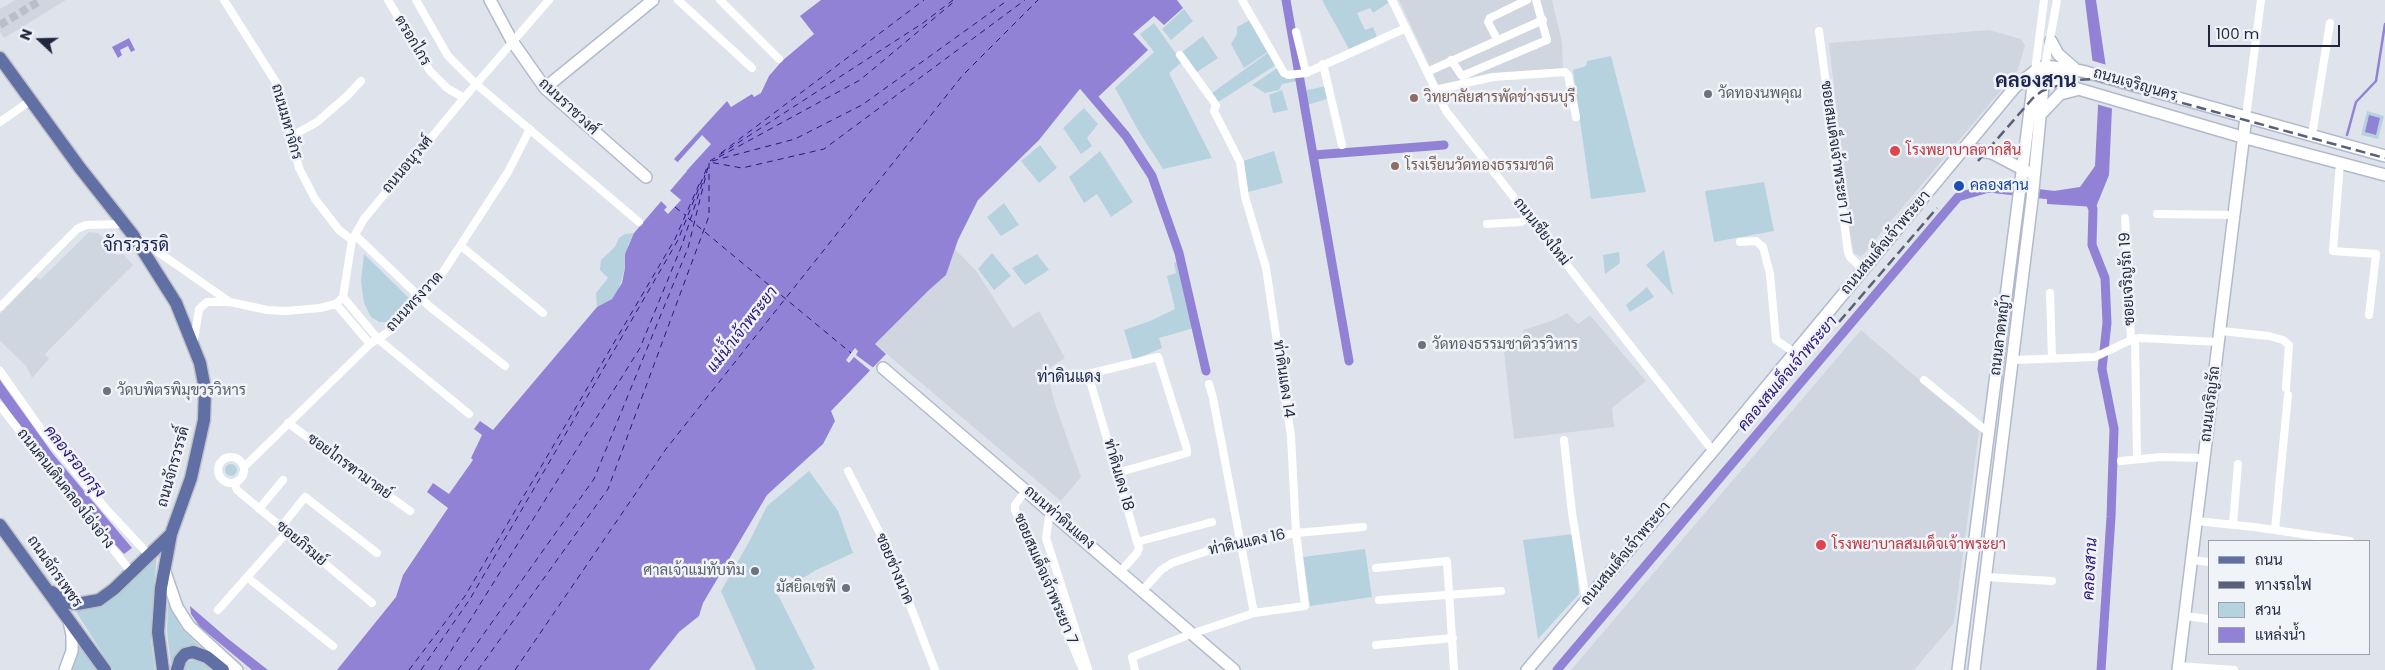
<!DOCTYPE html>
<html>
<head>
<meta charset="utf-8">
<style>
  body { margin:0 }
  #map { position:relative; width:2385px; height:670px; overflow:hidden; background:#dfe4ec; font-family:Poppins,Sarabun,sans-serif }
  canvas { display:block }
  .legend { position:absolute; left:2208px; top:540px; width:162px; height:115px; box-sizing:border-box; background:#f0f3f8; border:1px solid #9ca1ad; margin:0; padding:6px 9px; list-style:none; font-size:15px; color:#1f263d }
  .legend li { display:flex; align-items:center; gap:10px; height:25px }
  .legend b { width:25px; border:1px solid #9ca1ad }
  .north { position:absolute; left:15px; top:15px; width:50px; height:50px; -webkit-text-stroke:4px #f0f3f8; paint-order:stroke; rotate:291deg; font-size:14px; font-weight:700; line-height:20px; text-align:center; color:#1f263d }
  .north::after { content:''; display:block; margin:auto; width:18px; height:22px; background:#1f263d; clip-path:polygon(50% 0,100% 100%,50% 72%,0 100%) }
  .scale { position:absolute; left:2208px; top:25px; width:132px; height:22px; box-sizing:border-box; border:2px solid #1f263d; border-top:0; padding-left:6px; font-size:15px; line-height:18px; white-space:nowrap; color:#1f263d; -webkit-text-stroke:4px #f0f3f8; paint-order:stroke }
</style>
</head>
<body>
<div id="map">
<canvas width="2385" height="670"></canvas>
<ul class="legend">
<li><b style="height:6px;background:#606fa4"></b>ถนน</li>
<li><b style="height:6px;background:#596079"></b>ทางรถไฟ</li>
<li><b style="height:14px;background:#b6d2df"></b>สวน</li>
<li><b style="height:14px;background:#9282d5"></b>แหล่งน้ำ</li>
</ul>
<div class="north">N</div>
<div class="scale">100 m</div>
</div>
<script>
const ctx = document.querySelector('canvas').getContext('2d');
ctx.lineJoin = 'round';
function fill(path, color) { ctx.fillStyle = color; ctx.fill(path, 'evenodd'); }
const poly = rows => new Path2D(rows.map(r => 'M' + r).join(''));
function trace(path, color, width, dash) { ctx.strokeStyle = color; ctx.lineWidth = width; ctx.lineCap = dash ? 'butt' : 'round'; ctx.setLineDash(dash || []); ctx.stroke(path); }
function label(font, color, halo, rows, align = 'center') {
  ctx.font = font + ' Poppins,Sarabun,sans-serif'; ctx.lineWidth = 5; ctx.setLineDash([]); ctx.textBaseline = 'middle'; ctx.strokeStyle = halo; ctx.fillStyle = color; for (const [text, x, y, turn = 0] of rows) {
    ctx.save(); ctx.translate(x, y); ctx.rotate((+turn || 0) * Math.PI / 180); ctx.textAlign = isNaN(turn) ? turn : align; if (halo) ctx.strokeText(text, 0, 0); ctx.fillText(text, 0, 0); ctx.restore();
  }
}
fill(poly([
  [15,0,66,0,4,38,0,32,0,9],
  [1399,0,1552,0,1562,43,1563,69,1439,86],
  [1989,30,2021,39,2025,45,2018,70,1861,257,1854,253,1850,233,1829,43],
  [89,232,98,233,116,250,116,255,123,254,133,265,45,354,49,359,32,378,26,366,0,341,0,314,36,277,40,280],
  [955,249,977,272,1013,328,1039,311,1065,358,1046,370,1056,407,1081,477,1061,501,875,344,928,291,946,275],
  [1567,313,1578,324,1590,315,1646,381,1612,408,1614,427,1514,439,1503,344,1523,341,1523,330,1554,320],
  [1861,330,1979,431,1954,623,1914,670,1571,670]
]), '#d0d6df');
fill(poly([
  [1322,0,1387,0,1388,3,1373,13,1370,8,1357,13,1365,30,1373,27,1377,37,1349,49],
  [1184,9,1193,21,1171,40,1162,29],
  [1250,20,1269,51,1244,68,1231,44,1237,34,1237,27],
  [1154,23,1182,62,1169,73,1212,158,1163,169,1138,130,1115,88,1154,52,1140,34],
  [1203,36,1218,58,1197,72,1182,52],
  [1269,52,1276,65,1218,102,1212,93],
  [1611,56,1646,192,1591,199,1573,70,1586,66,1587,61],
  [1279,67,1297,77,1297,81,1282,84,1279,90,1265,93,1252,85],
  [1326,86,1330,98,1307,105,1303,91],
  [1282,90,1288,110,1273,113,1269,95],
  [1084,108,1098,124,1087,138,1092,146,1081,154,1063,128],
  [2367,111,2384,116,2378,139,2361,135],
  [1040,145,1057,168,1039,183,1021,161],
  [1100,151,1133,202,1111,217,1097,194,1084,203,1069,177],
  [1274,151,1283,183,1248,192,1243,161],
  [1764,182,1774,231,1714,242,1705,191],
  [1004,203,1019,225,1001,236,987,217],
  [634,233,628,245,625,268,618,291,612,299,597,307,596,293,608,278,600,270,601,260,615,247,619,238,625,234],
  [1664,250,1673,295,1646,265],
  [1619,252,1620,263,1605,274,1603,255],
  [992,253,1011,276,994,290,978,269],
  [364,254,409,298,387,322,379,322,371,317,364,303,361,282],
  [1037,254,1049,270,1025,285,1012,268],
  [1180,261,1194,328,1159,338,1162,348,1133,360,1124,330,1150,321,1175,309,1167,276,1176,273,1174,263],
  [1647,287,1654,297,1630,312,1626,305],
  '225 470a6 6 0 1 1 12 0a6 6 0 1 1-12 0Z',
  [809,471,838,511,853,553,816,570,797,582,789,576,774,587,815,668,811,670,756,670,721,591,750,540,767,506],
  [1573,534,1579,594,1538,639,1523,540],
  [1365,549,1372,597,1310,606,1303,557],
  [157,553,152,614,151,640,155,670,113,670,73,607,83,606],
  [168,602,182,629,203,650,175,658,171,666,167,632],
  [78,639,97,670,70,670],
  [194,660,201,661,212,670,184,670,187,662]
]), '#b6d2df');
fill(poly([
  [821,0,1177,0,1183,8,1164,25,1154,16,1133,34,1148,50,1098,97,1083,85,1039,140,978,200,958,240,946,275,928,291,875,344,886,354,831,411,835,421,823,444,767,495,703,603,699,616,679,632,649,670,337,670,396,597,403,575,448,508,427,492,433,483,449,494,473,460,471,458,482,435,474,429,480,421,493,430,597,307,612,299,622,283,625,268,625,254,634,233,687,171,674,159,727,101,731,107,752,94,754,97,761,93,769,76,782,61,814,34,800,16],
  [2085,0,2096,0,2112,108,2109,175,2096,207,2047,204,2047,192,2080,187,2095,166,2098,106],
  [129,38,135,50,131,52,128,46,120,50,122,55,118,58,112,47],
  [2369,115,2380,118,2376,135,2365,132],
  [0,380,53,454,132,548,124,554,95,523,42,456,0,398],
  [190,606,227,638,268,670,252,670,200,627,191,614]
]), '#9282d5');
fill(poly([
  [2090,60,2107,65,2114,109,2096,104],
  [702,135,711,144,669,190,681,200,668,214,664,210,667,207,659,199,684,171,676,164],
  [855,348,858,351,856,355,875,369,872,372,854,357,849,363,846,360]
]), '#dfe4ec');
trace(poly([
  [2347,135,2356,102,2376,81,2385,24]
]), '#9282d5', 2.5);
trace(poly([
  [1286,0,1349,361],
  [1076,77,1126,136,1152,176,1179,253,1206,371],
  [1314,155,1444,145],
  [2087,196,2093,209,2092,245,2105,278,2107,323,2102,369,2114,429,2111,517,2101,670],
  [1557,670,1958,197,1989,188,2059,196]
]), '#9282d5', 9);
trace(poly([
  [721,153,924,0],
  [719,157,860,80,956,0],
  [710,161,923,23,953,0],
  [712,161,795,139,862,105,1008,0],
  [675,207,685,215],
  [688,218,851,353],
  [409,670,465,596,675,239,701,180],
  [421,670,470,599,678,240,708,165],
  [439,670,640,348,682,245,705,175],
  [458,670,594,479,688,248,708,167],
  [478,670,608,489,709,216,709,162,742,168,824,149,1025,0],
  [515,670,666,449,962,76,1038,0]
]), '#2a157c', 1, [6, 5]);
trace(poly([
  [0,25,41,0]
]), '#b9bec9', 8, [8, 4]);
const secondary = poly([
  [490,0,512,41,545,88,646,177],
  [2051,41,2058,54,2074,68],
  [2040,75,2051,81,2242,137,2385,175],
  [545,88,653,0],
  [2042,113,2060,94,2076,90],
  [1965,148,1992,153,2028,172],
  [883,368,1234,670],
  [164,569,177,607,189,626,237,670],
  [65,670,72,651,72,635,69,621],
  [1527,670,1713,451,2015,87,2035,71,2045,66,2082,71,2385,156],
  [1958,670,2035,71],
  [1974,670,2032,200,2045,66],
  [2178,670,2246,117]
]);
const primary = poly([
  [0,58,80,168,133,235,176,303,200,363,205,389,204,420,191,478,171,534,161,588,158,632,163,670],
  [0,525,105,670],
  [52,592,70,603,77,604,99,600,114,589,171,534],
  [177,670,180,660,185,654,193,652,207,657,223,670]
]);
trace(secondary, '#b1bacc', 14);
trace(primary, '#c0c2c9', 15);
trace(poly([
  [224,0,279,87,299,168,315,199,339,230,352,240],
  [388,0,430,71,447,88,464,98],
  [416,0,448,56,476,84,639,222],
  [678,0,752,68],
  [720,0,779,59],
  [1242,0,1284,73,1288,75,1306,73,1406,28],
  [1392,0,1446,111,1713,451],
  [1819,31,1848,252,1850,257,1864,270],
  [1296,32,1306,73],
  [1497,39,1488,22,1490,18,1527,0],
  [1451,60,1462,76,1547,40,1536,0],
  [1323,64,1342,145],
  [2045,66,2057,0],
  [2035,71,2044,0],
  [1427,72,1543,20],
  [1435,90,1493,77,1565,72,1568,75,1576,117],
  [2246,117,2261,0],
  [0,122,30,101],
  [2312,135,2330,23],
  [292,136,317,122,347,96,361,81],
  [2340,163,2333,251,2376,254,2369,315],
  [2157,214,2234,215],
  [2125,218,2131,340],
  [1487,224,1521,222,1529,218],
  [355,235,429,306,505,366],
  [138,238,227,300],
  [1740,242,1756,241,1763,247,1770,274,1776,340,1795,353],
  [461,246,543,313],
  [2050,293,2052,359],
  [343,297,378,339,469,414],
  [336,304,370,344],
  [0,307,77,229,86,225,124,224],
  [2221,331,2269,336,2283,340,2289,345,2286,388],
  [2135,339,2137,459],
  [194,341,199,309,207,302,230,302,267,310,286,311,320,308,336,304,343,297,352,240,364,219,464,98,549,0],
  [2013,360,2095,357,2131,340,2140,338,2219,342],
  [0,371,43,432,107,510,149,555],
  [1924,380,1989,433],
  [1209,384,1213,398,1254,613],
  [0,406,131,572],
  [288,423,410,511],
  [1564,440,1572,513,1586,600],
  '218 470a13 13 0 1 1 26 0a13 13 0 1 1-26 0Z',
  [2121,461,2161,457,2205,458],
  [244,467,370,344,391,330,438,280,508,172,530,129],
  [848,471,890,553,935,670],
  [1117,473,1187,453,1187,449,1158,357,1088,374,1117,473,1137,542,1139,548,1137,553,1121,571],
  [234,483,237,490,372,603],
  [1026,490,1015,505,1015,510,1083,670],
  [259,509,283,480],
  [1050,510,1046,538,1088,669],
  [2197,521,2254,527,2350,541],
  [2233,524,2238,464],
  [281,527,305,497,377,553],
  [2275,530,2288,395],
  [1137,542,1212,522],
  [2192,560,2209,562],
  [1376,568,1447,561,1454,670],
  [247,577,333,646],
  [1985,577,2052,581],
  [1143,590,1161,570,1172,563,1219,547,1296,533,1363,527],
  [1379,600,1501,591],
  [218,610,287,532],
  [2185,616,2209,619],
  [1376,645,1453,638],
  [2178,666,2234,670],
  [1135,670,1132,657,1191,634,1254,613,1305,606,1296,533,1291,436,1266,268,1245,197,1240,162,1214,111,1216,105,1180,55]
]), '#fff', 8);
trace(secondary, '#fff', 11);
trace(primary, '#606fa4', 12);
trace(poly([
  [1978,161,2033,98,2042,91,2075,80,2094,79,2385,158],
  [1839,322,1937,208]
]), '#596079', 2.5, [10, 5]);
for (const [x, y, r, color] of [
  [1708,94,5,"#6b7280"],
  [1414,98,5,"#8d6e63"],
  [1895,151,6,"#e0444e"],
  [1395,166,5,"#8d6e63"],
  [1959,186,6,"#1a4fb4"],
  [1422,345,5,"#6b7280"],
  [107,391,5,"#6b7280"],
  [1821,545,6,"#e0444e"],
  [755,571,5,"#6b7280"],
  [846,588,5,"#6b7280"]
]) { const dot = new Path2D(); dot.arc(x, y, r, 0, 2 * Math.PI); ctx.fillStyle = color; ctx.fill(dot); trace(dot, '#f0f3f8', 2); }
label('15px', '#1f263d', '#f0f3f8', [
  ["ตรอกไกร",412,41,59],
  ["ถนนเจริญนคร",2135,85,16],
  ["ถนนราชวงศ์",568,107,43],
  ["ถนนมหาจักร",286,122,74],
  ["ซอยสมเด็จเจ้าพระยา 17",1835,153,82],
  ["ถนนอนุวงศ์",408,165,-50],
  ["ถนนเชียงใหม่",1541,232,52],
  ["ถนนสมเด็จเจ้าพระยา",1886,243,-50],
  ["ซอยเจริญรัถ 19",2128,279,-93],
  ["ถนนทรงวาด",415,302,-47],
  ["ถนนลาดหญ้า",2001,335,-83],
  ["ท่าดินแดง 14",1283,379,82],
  ["ถนนเจริญรัถ",2211,404,-83],
  ["ถนนจักรวรรดิ์",174,467,-74],
  ["ซอยไกรฑามาตย์",349,467,36],
  ["ท่าดินเดง 18",1118,475,74],
  ["ถนนคนเดินคลองโอ่งอ่าง",65,489,52],
  ["ถนนท่าดินแดง",1059,518,41],
  ["ท่าดินแดง 16",1247,543,-12],
  ["ซอยภิรมย์",301,544,40],
  ["ถนนสมเด็จเจ้าพระยา",1626,554,-50],
  ["ซอยช่างนาค",894,569,67],
  ["ถนนจักรเพชร",54,572,55],
  ["ซอยสมเด็จเจ้าพระยา 7",1045,579,67]
]);
label('15px', '#5b616d', '#f0f3f8', [
  ["วัดทองนพคุณ",1718,94],
  ["วัดทองธรรมชาติวรวิหาร",1432,345],
  ["วัดบพิตรพิมุขวรวิหาร",117,391],
  ["ศาลเจ้าแม่ทับทิม",745,571,"right"],
  ["มัสยิดเซฟี",836,588,"right"]
], 'left');
label('15px', '#785e54', '#f0f3f8', [
  ["วิทยาลัยสารพัดช่างธนบุรี",1424,98],
  ["โรงเรียนวัดทองธรรมชาติ",1405,166]
], 'left');
label('15px', '#be3a42', '#f0f3f8', [
  ["โรงพยาบาลตากสิน",1906,151],
  ["โรงพยาบาลสมเด็จเจ้าพระยา",1832,545]
], 'left');
label('15px', '#164399', '#f0f3f8', [
  ["คลองสาน",1970,186]
], 'left');
label('italic 16px', '#2a157c', '#f0f3f8', [
  ["แม่น้ำเจ้าพระยา",743,330,-52],
  ["คลองสมเด็จเจ้าพระยา",1788,374,-50],
  ["คลองรอบกรุง",74,462,51],
  ["คลองสาน",2091,569,-87]
]);
label('16px', '#1a2550', '#f0f3f8', [
  ["ท่าดินแดง",1069,378]
]);
label('18px', '#1a2550', '#f0f3f8', [
  ["จักรวรรดิ",136,246]
]);
label('bold 20px', '#1a2550', '#f0f3f8', [
  ["คลองสาน",2036,82]
]);
</script>
</body>
</html>
